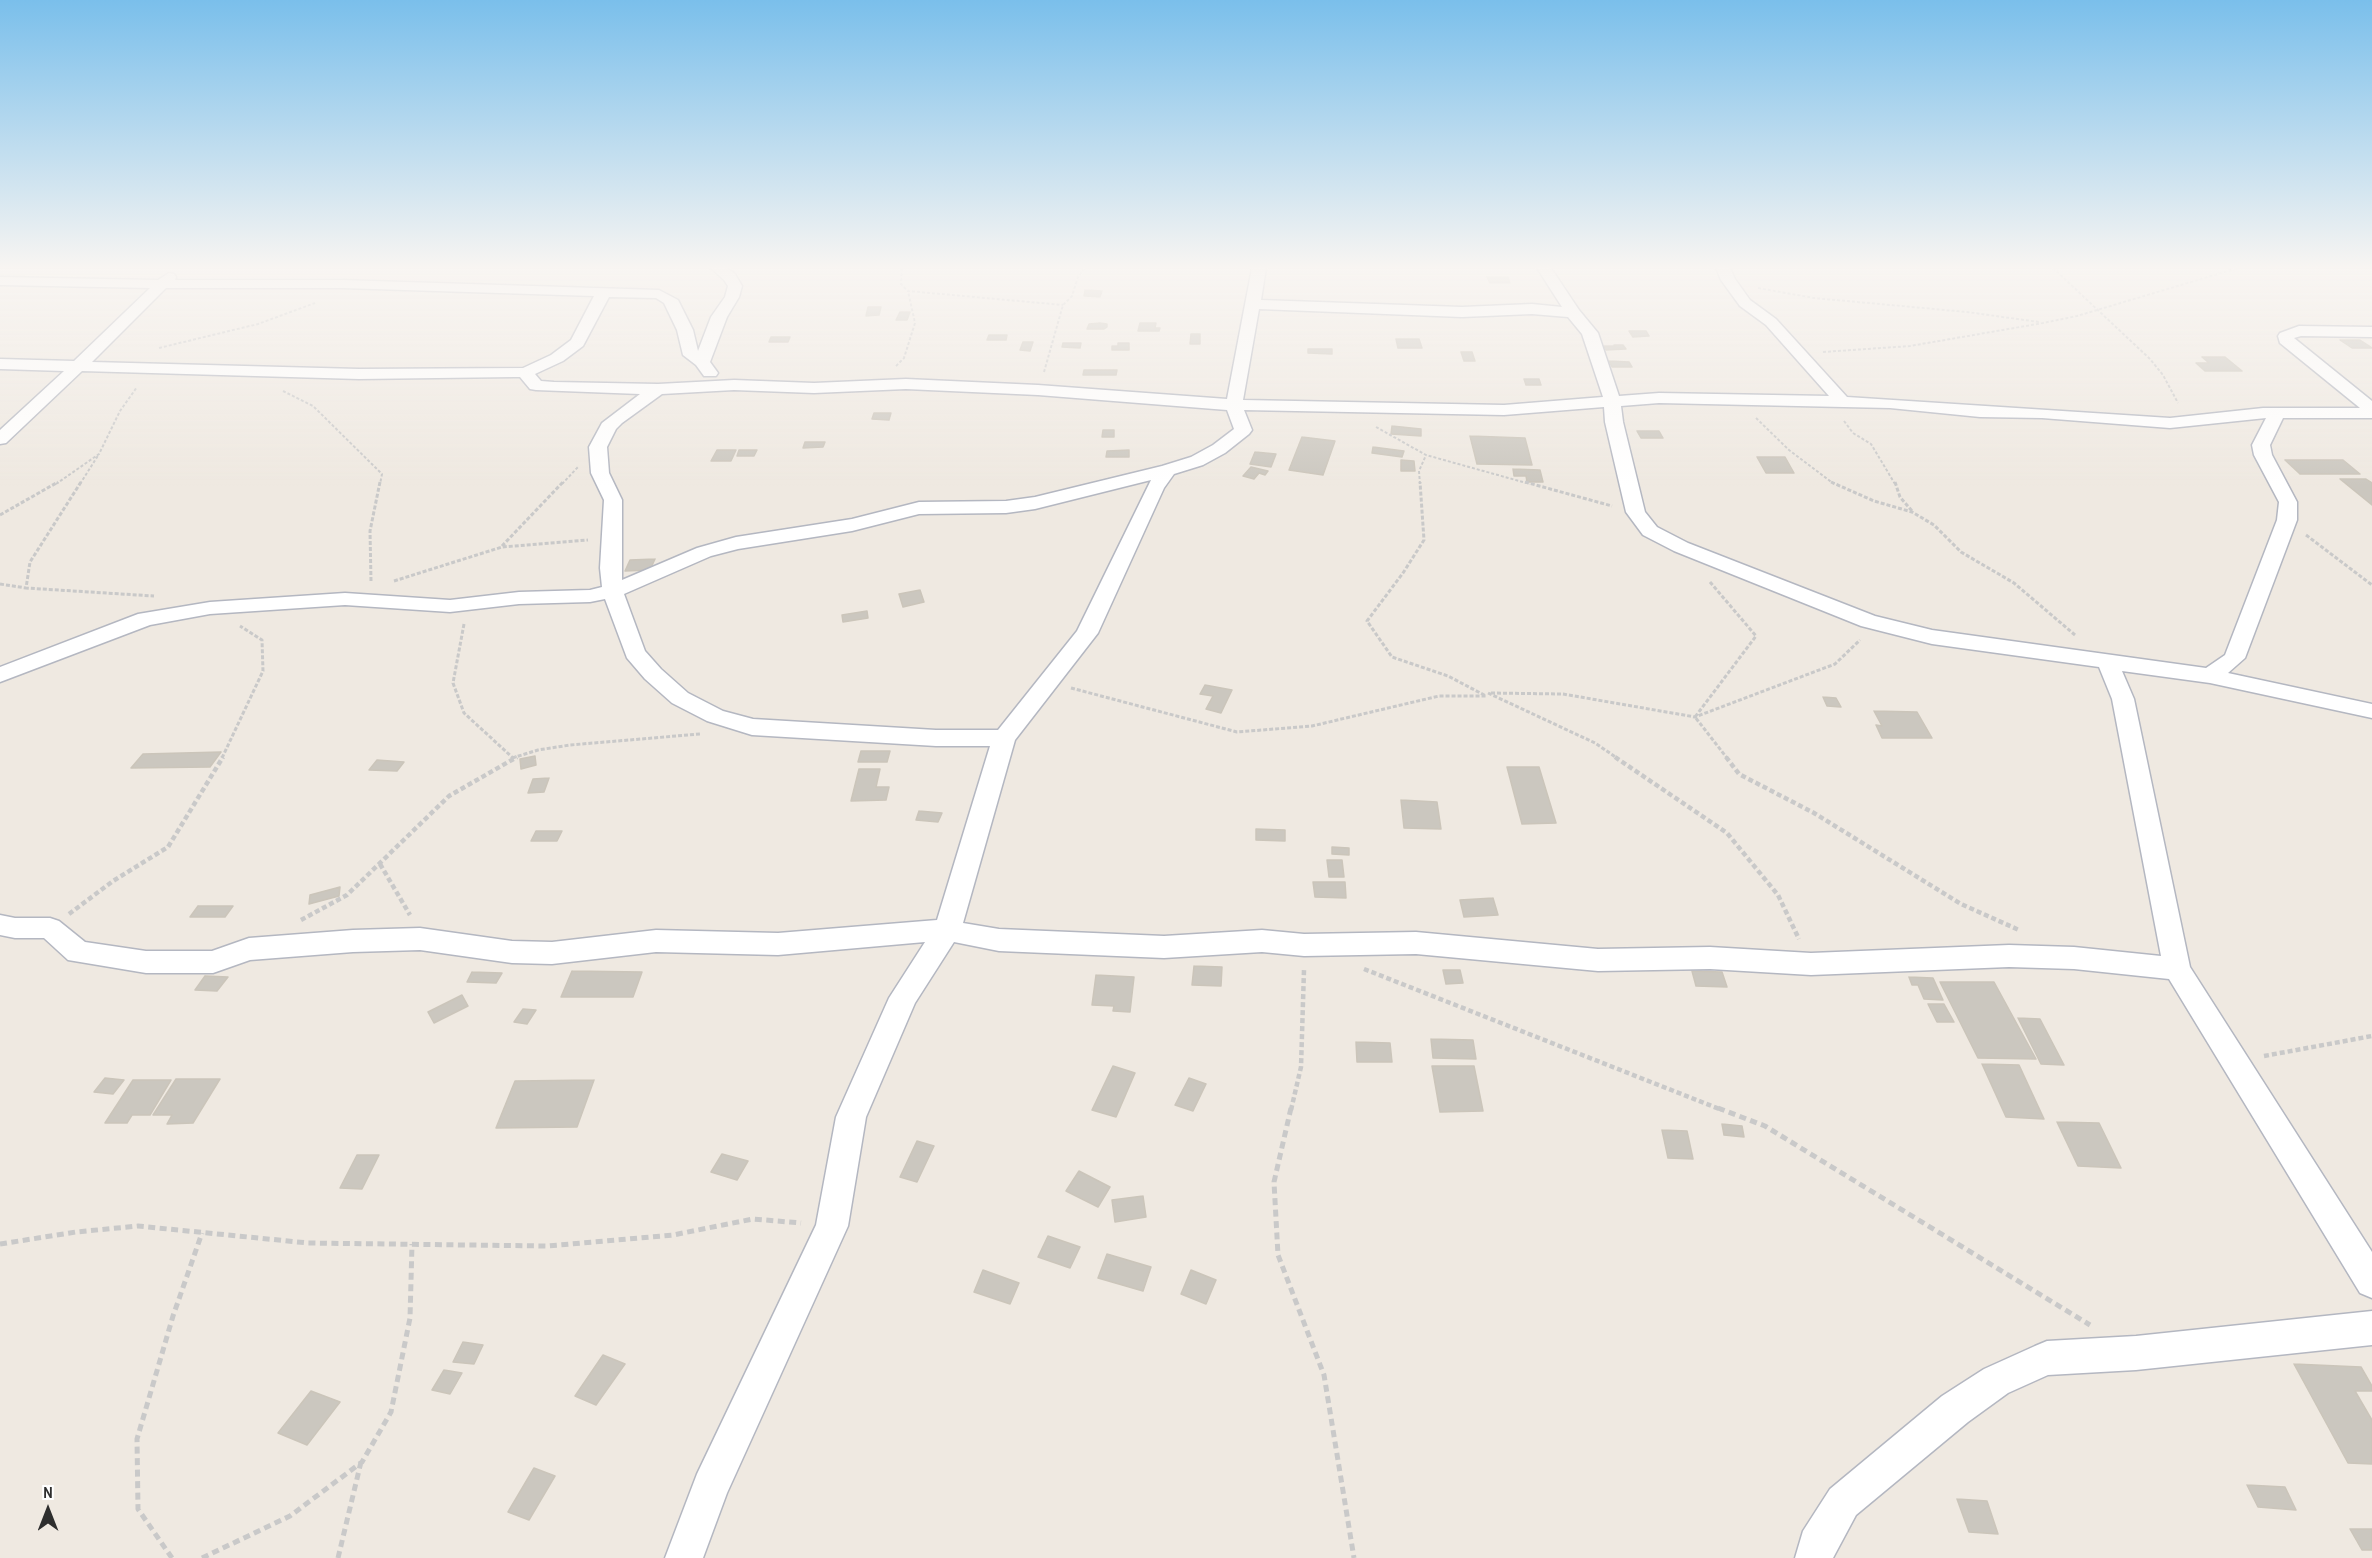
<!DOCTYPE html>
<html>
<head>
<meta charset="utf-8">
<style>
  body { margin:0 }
  #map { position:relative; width:2372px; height:1558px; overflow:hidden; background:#efe9e1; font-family:"Archivo Narrow",sans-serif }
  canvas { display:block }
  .north { position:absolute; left:18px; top:1480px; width:60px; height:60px; -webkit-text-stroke:4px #fff; paint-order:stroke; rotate:0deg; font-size:16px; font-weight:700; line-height:24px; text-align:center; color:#2e2e2e }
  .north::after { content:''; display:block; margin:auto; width:21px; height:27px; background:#2e2e2e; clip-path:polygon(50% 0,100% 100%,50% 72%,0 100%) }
</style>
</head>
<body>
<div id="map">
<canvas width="2372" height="1558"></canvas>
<div class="north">N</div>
</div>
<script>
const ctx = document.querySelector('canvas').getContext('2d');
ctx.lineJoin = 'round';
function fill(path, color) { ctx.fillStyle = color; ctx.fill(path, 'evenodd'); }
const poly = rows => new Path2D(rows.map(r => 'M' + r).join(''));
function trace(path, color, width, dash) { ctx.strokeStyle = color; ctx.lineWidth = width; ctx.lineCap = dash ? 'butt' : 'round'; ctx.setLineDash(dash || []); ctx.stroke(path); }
const building = poly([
  [1487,277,1508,277,1510,283,1490,283,1487,277],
  [1085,290,1102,291,1100,297,1084,296,1085,290],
  [868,307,881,307,879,315,866,316,868,307],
  [900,312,910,312,907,320,896,320,900,312],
  [1100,323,1107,324,1107,327,1104,329,1087,329,1089,324,1100,323],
  [1140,323,1156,323,1155,328,1160,328,1159,331,1138,331,1140,323],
  [1629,331,1646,331,1649,336,1633,337,1629,331],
  [1191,334,1200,334,1200,344,1190,344,1191,334],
  [989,335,1007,335,1006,340,987,340,989,335],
  [771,337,790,337,788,342,769,342,771,337],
  [1396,339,1419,339,1422,348,1398,348,1396,339],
  [2340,340,2360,340,2372,348,2352,348,2340,340],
  [1023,342,1033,342,1030,351,1020,350,1023,342],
  [1063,343,1081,343,1080,348,1062,347,1063,343],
  [1118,343,1129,343,1129,350,1112,350,1112,346,1118,346,1118,343],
  [1614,345,1623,345,1626,349,1606,350,1604,346,1615,346,1614,345],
  [1308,349,1332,349,1332,354,1308,353,1308,349],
  [1461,352,1472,352,1475,361,1464,361,1461,352],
  [2202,357,2225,357,2242,371,2205,371,2196,363,2209,363,2202,357],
  [1609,361,1629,362,1632,367,1612,367,1609,361],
  [1084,370,1117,370,1116,375,1083,375,1084,370],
  [1524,379,1539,379,1541,385,1526,385,1524,379],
  [874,413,891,413,889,420,872,419,874,413],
  [1392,426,1421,429,1421,436,1391,434,1392,426],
  [1103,430,1114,430,1114,437,1102,437,1103,430],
  [1637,431,1659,431,1663,438,1641,438,1637,431],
  [1470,436,1525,438,1532,465,1477,464,1470,436],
  [1302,437,1335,441,1323,475,1289,470,1302,437],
  [805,442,825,442,823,447,803,448,805,442],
  [1373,447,1404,451,1402,457,1372,453,1373,447],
  [717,450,736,450,731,461,711,461,717,450],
  [739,450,757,450,754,456,737,456,739,450],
  [1129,450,1129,457,1106,457,1107,451,1129,450],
  [1255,452,1276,454,1271,467,1250,464,1255,452],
  [1757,457,1785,457,1794,473,1766,473,1757,457],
  [1401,460,1414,461,1415,471,1401,471,1401,460],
  [2285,460,2343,460,2360,474,2300,474,2285,460],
  [1251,467,1268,471,1265,475,1259,473,1254,479,1243,476,1251,467],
  [1513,469,1540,470,1543,482,1527,482,1526,476,1514,476,1513,469],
  [2340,479,2366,479,2372,483,2372,505,2340,479],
  [655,559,650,570,625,571,630,560,655,559],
  [920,590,924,602,903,607,899,594,920,590],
  [867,611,868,618,843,622,842,615,867,611],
  [1205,685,1232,690,1221,713,1206,709,1213,696,1200,694,1205,685],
  [1823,697,1836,698,1841,707,1827,706,1823,697],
  [1874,711,1917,712,1932,738,1882,738,1876,725,1882,726,1874,711],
  [861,751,890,751,887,762,858,762,861,751],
  [221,752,210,767,131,768,143,754,221,752],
  [535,756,536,765,521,769,520,759,535,756],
  [377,760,404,762,397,771,369,770,377,760],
  [1507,767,1539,767,1556,823,1522,824,1507,767],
  [859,769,880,769,876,787,889,787,886,800,851,801,859,769],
  [549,778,544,792,528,793,533,779,549,778],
  [1401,800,1437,802,1441,829,1404,828,1401,800],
  [919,811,942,813,938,822,916,820,919,811],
  [1256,829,1285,830,1285,841,1256,840,1256,829],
  [536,831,562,831,557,841,531,841,536,831],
  [1332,847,1349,848,1349,855,1332,854,1332,847],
  [1327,860,1342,860,1344,877,1329,877,1327,860],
  [1313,882,1345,882,1346,898,1315,897,1313,882],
  [340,887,339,896,309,904,310,895,340,887],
  [1493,898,1498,915,1464,917,1460,900,1493,898],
  [198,906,233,906,225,917,190,917,198,906],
  [1194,966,1222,967,1221,986,1192,985,1194,966],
  [1443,970,1460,970,1463,983,1446,984,1443,970],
  [572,971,642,972,633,997,561,997,572,971],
  [1692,971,1722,972,1727,987,1696,986,1692,971],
  [472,972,502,973,496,983,467,982,472,972],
  [1096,975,1134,977,1130,1012,1113,1011,1114,1006,1092,1005,1096,975],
  [205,976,228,977,217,991,195,990,205,976],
  [1909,977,1933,978,1943,1000,1924,999,1918,985,1912,985,1909,977],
  [1940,982,1994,982,2036,1059,1978,1058,1940,982],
  [462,995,468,1006,434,1023,428,1012,462,995],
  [1928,1004,1944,1004,1954,1022,1937,1022,1928,1004],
  [523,1009,536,1010,527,1024,514,1022,523,1009],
  [2018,1018,2040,1019,2064,1065,2041,1064,2018,1018],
  [1431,1039,1473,1040,1476,1059,1433,1058,1431,1039],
  [1356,1042,1390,1043,1392,1062,1357,1062,1356,1042],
  [1982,1064,2019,1065,2044,1119,2006,1117,1982,1064],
  [1113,1066,1135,1073,1116,1117,1092,1110,1113,1066],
  [1432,1066,1474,1066,1483,1111,1440,1112,1432,1066],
  [105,1078,124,1080,113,1094,94,1092,105,1078],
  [1189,1078,1206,1084,1193,1111,1175,1105,1189,1078],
  [176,1079,220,1079,193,1123,167,1124,172,1115,153,1115,176,1079],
  [133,1080,171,1080,150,1115,132,1115,127,1123,105,1123,133,1080],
  [594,1080,577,1127,496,1128,515,1081,594,1080],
  [2057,1122,2099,1123,2121,1168,2078,1166,2057,1122],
  [1722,1124,1742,1126,1744,1137,1724,1135,1722,1124],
  [1662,1130,1687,1131,1693,1159,1668,1158,1662,1130],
  [917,1141,934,1146,917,1182,900,1177,917,1141],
  [722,1154,748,1161,737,1180,711,1172,722,1154],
  [357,1155,379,1155,362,1189,340,1188,357,1155],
  [1079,1171,1110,1187,1098,1207,1066,1191,1079,1171],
  [1143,1196,1146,1217,1115,1222,1112,1200,1143,1196],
  [1048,1236,1080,1247,1070,1268,1038,1257,1048,1236],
  [1107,1254,1151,1267,1143,1291,1098,1278,1107,1254],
  [983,1270,1019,1283,1010,1304,974,1292,983,1270],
  [1191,1270,1216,1280,1206,1304,1181,1294,1191,1270],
  [463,1342,483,1345,474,1364,453,1362,463,1342],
  [603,1355,625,1364,596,1405,575,1396,603,1355],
  [2294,1364,2361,1367,2372,1386,2372,1391,2355,1391,2372,1420,2372,1464,2348,1463,2294,1364],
  [444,1370,462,1373,450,1394,432,1390,444,1370],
  [311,1391,340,1402,307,1445,278,1433,311,1391],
  [534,1468,555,1476,529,1520,508,1512,534,1468],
  [2247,1485,2285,1487,2296,1510,2258,1507,2247,1485],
  [1957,1499,1987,1501,1998,1534,1969,1532,1957,1499],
  [2350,1529,2372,1529,2372,1550,2362,1550,2350,1529]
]);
fill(building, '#cbc7bf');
trace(building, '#cbc5ba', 1.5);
const street = poly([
  [711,268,727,268,735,274,742,286,739,297,727,317,710,362,718,373,716,376,704,376,696,365,683,355,677,330,664,303,656,298,609,297,583,346,563,361,535,374,541,381,554,382,658,384,734,380,814,383,906,379,1038,385,1227,399,1252,268,1266,268,1261,300,1462,307,1532,304,1562,307,1537,268,1551,268,1579,310,1598,333,1619,396,1659,393,1829,396,1766,325,1740,306,1721,280,1716,268,1730,268,1735,279,1750,300,1776,319,1847,397,2170,418,2263,408,2360,408,2280,343,2278,336,2280,333,2299,326,2372,327,2372,337,2301,336,2294,338,2372,401,2372,418,2283,418,2270,445,2272,455,2297,502,2297,520,2245,658,2228,673,2372,704,2372,718,2210,683,2122,671,2134,699,2190,967,2372,1252,2372,1298,2360,1293,2169,979,2074,969,2009,967,1811,975,1710,969,1598,971,1416,954,1304,956,1262,952,1164,958,999,951,954,942,915,1003,866,1117,848,1226,727,1493,703,1558,665,1558,697,1474,816,1225,836,1117,889,998,925,942,778,955,656,952,552,964,512,963,420,950,353,952,250,960,213,973,146,973,68,960,44,938,15,938,0,935,0,915,15,918,50,918,59,921,85,942,146,951,212,951,249,938,353,930,420,928,512,941,552,942,656,930,778,933,937,920,990,746,936,746,752,735,707,721,672,703,645,679,627,658,605,599,590,602,519,604,450,612,345,605,210,614,150,625,0,682,0,667,138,614,210,602,345,593,450,600,519,592,590,590,602,587,600,568,604,500,591,473,589,447,602,423,640,394,536,390,530,389,520,377,514,377,359,379,82,371,6,443,0,444,0,430,64,371,0,369,0,359,74,361,150,288,0,285,0,277,158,280,169,273,174,274,176,277,175,280,342,280,659,290,678,300,693,330,698,351,711,317,725,297,728,286,724,280,711,268],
  [166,288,342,288,594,296,571,340,551,355,523,368,359,369,92,362,166,288],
  [1259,309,1462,317,1532,314,1568,317,1582,334,1603,397,1504,405,1243,400,1259,309],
  [906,389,1038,395,1227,410,1234,429,1213,445,1191,457,1162,466,1035,497,1006,501,919,502,852,519,736,537,697,548,622,580,622,500,609,473,607,447,616,429,622,423,662,394,734,390,814,393,906,389],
  [1659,403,1890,408,1980,417,2042,418,2170,428,2266,418,2252,445,2254,455,2279,502,2277,520,2225,655,2206,668,1932,630,1875,616,1688,543,1657,527,1645,512,1623,422,1621,406,1659,403],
  [1604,407,1605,422,1626,512,1643,535,1674,551,1861,626,1932,644,2099,667,2112,699,2161,956,2074,947,2009,945,1811,953,1710,947,1598,949,1416,932,1304,934,1262,930,1164,936,999,929,963,923,1015,740,1098,633,1164,488,1174,474,1203,465,1225,453,1249,434,1252,430,1244,410,1504,415,1604,407],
  [1151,480,1077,631,998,730,936,730,753,719,723,711,688,693,661,669,645,651,624,594,711,556,738,549,852,531,919,514,1006,513,1035,509,1151,480],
  [2372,1311,2372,1345,2136,1370,2048,1375,2008,1393,1968,1422,1856,1515,1833,1558,1795,1558,1803,1531,1830,1489,1942,1396,1984,1369,2035,1346,2047,1341,2136,1336,2372,1311]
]);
trace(street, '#b4b7c1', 3);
trace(poly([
  [902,268,901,284,908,291,1063,305],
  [2053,268,2150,359,2163,375,2178,403],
  [1758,288,1814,298,1967,312,2039,322],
  [159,348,258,324,315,303],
  [1823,352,1910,346,2043,323,2077,316,2238,268],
  [896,366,904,358,915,323,908,291],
  [1044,372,1063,305,1072,296,1078,277,1085,268],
  [283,391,313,406,382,474,380,484],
  [1756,418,1789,450,1834,484],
  [1844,421,1853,433,1871,444,1895,484],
  [1376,427,1426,455,1530,484],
  [56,484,99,454,120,411,137,387],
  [80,484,99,454],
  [562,484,578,467],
  [1420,484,1419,471,1426,455]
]), '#c9c9c9', 2, [3, 2]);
trace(poly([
  [81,482,30,562,26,588,154,596],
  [1525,482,1612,506],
  [1831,482,1874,501,1912,512,1934,525,1961,552,2014,583,2075,635],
  [1895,482,1900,497,1912,511],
  [0,515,58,482],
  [2306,535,2372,585],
  [502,546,563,482],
  [371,581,370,531,380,482],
  [394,581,502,547,588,540],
  [1710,582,1756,636,1695,717,1727,758],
  [0,584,26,588],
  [464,624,453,683,464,713,513,758],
  [1071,688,1237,732,1312,726,1439,696,1486,696,1448,676,1392,657,1367,621,1403,573,1424,540,1420,482],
  [1488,693,1595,743,1617,758],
  [1491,693,1563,694,1695,717,1835,664,1860,640],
  [222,758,263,671,262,640,240,626],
  [512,758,538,750,570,745,700,734]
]), '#c9c9c9', 3, [4, 2]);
trace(poly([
  [1615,757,1727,833,1778,895,1799,939],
  [1726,757,1739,774,1814,813,1961,904,2019,930],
  [380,864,410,915],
  [69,914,113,881,168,847,223,757],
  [301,920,347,895,449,796,517,757],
  [1364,969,1722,1110],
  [2264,1056,2372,1036],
  [1291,1110,1301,1067,1304,970]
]), '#c9c9c9', 4.5, [5, 3]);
trace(poly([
  [1291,1108,1274,1182,1278,1255,1324,1375,1354,1558],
  [1718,1108,1765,1126,2090,1325],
  [0,1244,76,1232,138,1226,308,1243,547,1246,673,1235,753,1219,801,1223],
  [172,1558,138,1509,137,1439,173,1316,202,1233],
  [202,1558,290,1516,362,1462,391,1412,410,1318,412,1244],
  [338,1558,361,1462]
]), '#c9c9c9', 5, [7, 4.5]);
fill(street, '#fff');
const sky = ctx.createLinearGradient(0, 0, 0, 486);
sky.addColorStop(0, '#7abfeb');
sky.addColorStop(0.55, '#f8f5f2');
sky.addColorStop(1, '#f8f5f200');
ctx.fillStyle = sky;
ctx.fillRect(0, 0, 2372, 486);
</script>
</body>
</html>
